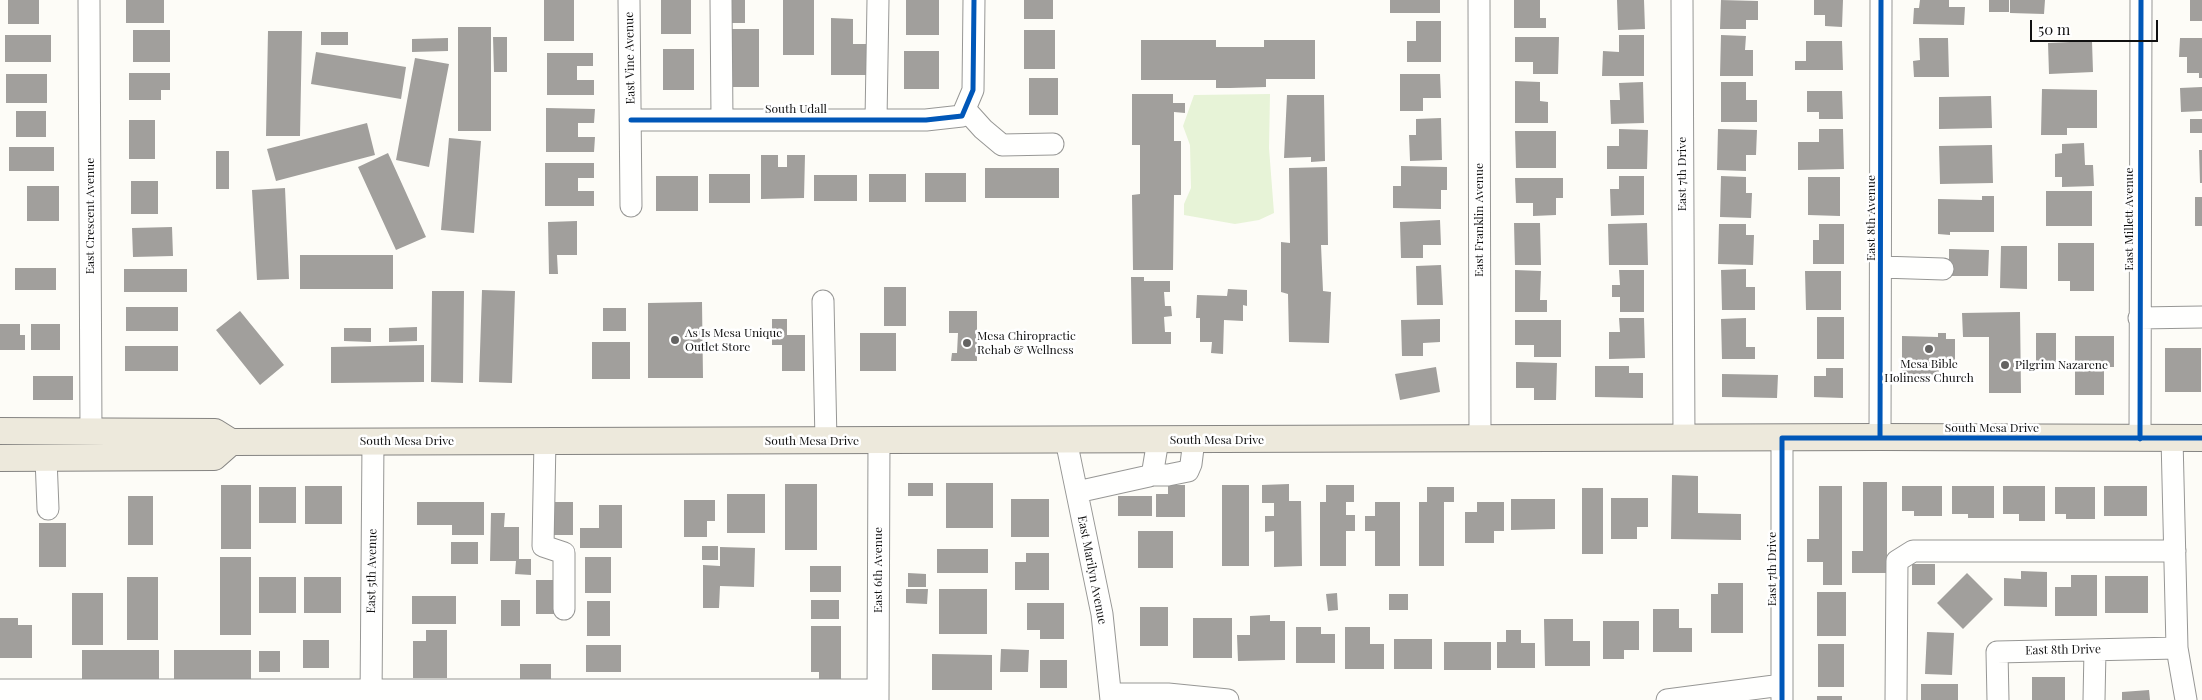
<!DOCTYPE html>
<html>
<head>
<meta charset="utf-8">
<style>
  body { margin:0 }
  #map { position:relative; width:2202px; height:700px; overflow:hidden; background:#fdfcf7; font-family:"Playfair Display",serif }
  canvas { display:block }
  .scale { position:absolute; left:2030px; top:20px; width:128px; height:22px; box-sizing:border-box; border:2px solid #111; border-top:0; padding-left:6px; font-size:15px; line-height:18px; white-space:nowrap; color:#111; -webkit-text-stroke:4px #fff; paint-order:stroke }
</style>
</head>
<body>
<div id="map">
<canvas width="2202" height="700"></canvas>
<div class="scale">50 m</div>
</div>
<script>
const ctx = document.querySelector('canvas').getContext('2d');
ctx.lineJoin = 'round';
function fill(path, color) { ctx.fillStyle = color; ctx.fill(path, 'evenodd'); }
const poly = rows => new Path2D(rows.map(r => 'M' + r).join(''));
function trace(path, color, width, dash) { ctx.strokeStyle = color; ctx.lineWidth = width; ctx.lineCap = dash ? 'butt' : 'round'; ctx.setLineDash(dash || []); ctx.stroke(path); }
function label(font, color, halo, rows, align = 'center') {
  ctx.font = font + ' "Playfair Display",serif'; ctx.lineWidth = 5; ctx.setLineDash([]); ctx.textBaseline = 'middle'; ctx.strokeStyle = halo; ctx.fillStyle = color; for (const [text, x, y, turn = 0] of rows) {
    ctx.save(); ctx.translate(x, y); ctx.rotate((+turn || 0) * Math.PI / 180); ctx.textAlign = isNaN(turn) ? turn : align; if (halo) ctx.strokeText(text, 0, 0); ctx.fillText(text, 0, 0); ctx.restore();
  }
}
fill(poly([
  [1270,94,1269,148,1274,213,1259,220,1235,224,1184,215,1184,204,1191,188,1190,145,1183,126,1194,95]
]), '#e7f3d7');
fill(poly([
  [8,0,39,0,39,24,8,24],
  [126,0,164,0,164,23,126,23],
  [544,0,574,0,574,41,544,41],
  [661,0,691,0,691,34,661,34],
  [730,0,745,0,745,23,730,23],
  [783,0,814,0,814,55,783,55],
  [906,0,939,0,939,35,906,35],
  [1024,0,1053,0,1053,19,1024,19],
  [1390,0,1440,0,1440,13,1390,13],
  [1514,0,1540,0,1540,18,1546,18,1546,28,1514,28],
  [1617,0,1644,0,1645,29,1618,30],
  [1721,0,1758,1,1758,20,1746,20,1746,29,1720,29],
  [1814,0,1843,0,1842,27,1825,26,1825,15,1814,15],
  [1920,0,1949,0,1949,7,1965,7,1964,25,1913,24,1914,8,1919,8],
  [1989,0,2009,0,2009,12,1989,12],
  [2010,0,2045,0,2044,14,2010,13],
  [2190,0,2202,0,2202,21,2190,21],
  [831,18,853,19,853,44,869,44,869,75,831,75],
  [1416,21,1441,21,1441,62,1407,62,1407,41,1416,41],
  [458,27,491,27,491,131,458,131],
  [731,29,759,29,759,87,731,87],
  [133,30,170,30,170,62,133,62],
  [1024,30,1055,30,1055,69,1024,69],
  [268,31,302,31,300,136,266,136],
  [321,32,348,32,348,45,321,45],
  [5,35,51,35,51,62,5,62],
  [1619,35,1644,35,1644,76,1602,76,1603,51,1619,52],
  [1721,35,1746,36,1745,50,1753,50,1753,76,1720,76],
  [493,37,507,37,507,72,494,72],
  [1515,37,1559,37,1558,74,1533,74,1533,62,1515,62],
  [448,38,448,51,412,52,412,39],
  [1919,38,1948,38,1949,77,1914,77,1913,61,1920,60],
  [2180,38,2202,38,2202,78,2199,78,2199,73,2187,73,2187,57,2179,57],
  [1141,40,1216,40,1216,47,1264,47,1264,40,1315,40,1315,79,1266,79,1266,87,1230,88,1216,88,1216,80,1141,80],
  [1806,41,1842,41,1843,70,1795,70,1795,61,1806,61],
  [2092,41,2093,72,2049,74,2048,43],
  [663,49,694,49,694,90,663,90],
  [904,51,939,51,939,89,904,89],
  [316,52,406,67,401,99,311,84],
  [547,53,593,53,593,66,577,66,577,80,594,80,594,95,547,95],
  [415,58,449,64,429,167,396,160],
  [129,73,170,73,170,90,161,90,161,100,129,100],
  [6,74,47,74,47,103,6,103],
  [1400,74,1440,74,1441,98,1423,98,1423,111,1400,111],
  [1029,78,1058,78,1058,115,1029,115],
  [1515,81,1540,82,1540,101,1548,102,1548,123,1515,123],
  [1643,82,1644,123,1611,124,1610,100,1620,100,1619,83],
  [1721,82,1746,82,1746,100,1757,100,1757,122,1721,122],
  [2202,87,2202,111,2181,112,2180,88],
  [2042,89,2097,90,2097,128,2067,128,2067,135,2041,135],
  [1807,91,1842,91,1843,119,1819,119,1819,112,1807,112],
  [1132,94,1173,94,1173,103,1185,103,1185,113,1174,112,1174,141,1181,141,1181,195,1174,195,1173,270,1133,270,1132,195,1140,194,1140,145,1132,145],
  [1287,95,1324,95,1325,161,1311,162,1311,157,1284,158],
  [1991,96,1992,128,1939,129,1939,97],
  [546,108,595,109,594,123,578,123,578,137,595,137,594,152,546,152],
  [16,111,46,111,46,137,16,137],
  [1441,118,1442,160,1410,161,1409,135,1416,135,1416,119],
  [2190,119,2202,119,2202,133,2190,133],
  [129,120,155,120,155,159,129,159],
  [367,123,375,155,276,181,267,149],
  [1619,129,1648,130,1647,169,1607,169,1607,146,1619,146],
  [1718,129,1757,130,1756,155,1746,155,1746,171,1717,170],
  [1819,129,1843,129,1844,169,1798,170,1798,142,1819,142],
  [1515,131,1556,131,1556,168,1516,168],
  [449,138,481,141,474,233,441,230],
  [2084,143,2085,165,2093,165,2094,186,2062,187,2062,177,2055,177,2055,154,2062,153,2062,144],
  [1992,145,1993,183,1940,184,1939,146],
  [9,147,54,147,54,171,9,171],
  [2199,150,2202,150,2202,183,2200,183],
  [216,151,229,151,229,189,216,189],
  [388,153,426,237,396,250,358,167],
  [761,155,778,155,778,167,787,167,787,155,805,155,804,198,761,199],
  [545,163,594,163,594,178,578,178,578,191,594,191,594,206,545,206],
  [1401,166,1447,167,1447,190,1441,190,1441,209,1393,208,1393,186,1401,186],
  [1327,167,1328,245,1321,245,1323,291,1331,292,1329,343,1289,342,1288,294,1281,292,1281,242,1290,243,1289,168],
  [985,168,1059,168,1059,198,985,198],
  [925,173,966,173,966,202,925,202],
  [709,174,750,174,750,203,709,203],
  [869,174,906,174,906,202,869,202],
  [814,175,857,175,857,201,814,201],
  [656,176,698,176,698,211,656,211],
  [1619,176,1644,176,1644,215,1611,216,1610,189,1619,189],
  [1721,176,1746,177,1746,193,1752,193,1751,218,1720,217],
  [1808,177,1840,177,1840,216,1808,215],
  [1515,178,1563,178,1563,198,1556,198,1556,215,1533,216,1533,203,1516,203],
  [131,181,158,181,158,214,131,214],
  [27,186,59,186,59,221,27,221],
  [285,188,289,279,257,280,252,190],
  [2046,191,2092,191,2092,226,2046,226],
  [1982,196,1994,196,1994,232,1950,232,1950,235,1938,234,1938,199,1982,200],
  [2195,197,2202,197,2202,226,2195,226],
  [1440,220,1441,245,1423,245,1423,258,1401,258,1400,222],
  [577,221,577,255,557,255,558,274,549,274,548,222],
  [1514,223,1540,223,1541,265,1515,265],
  [1647,223,1648,265,1609,265,1608,224],
  [1719,224,1746,224,1746,235,1754,235,1753,265,1718,264],
  [1819,224,1844,224,1844,264,1813,264,1813,240,1819,240],
  [172,227,173,256,133,257,132,228],
  [2058,243,2094,243,2094,291,2070,291,2070,281,2058,281],
  [2001,246,2027,246,2027,289,2000,288],
  [1949,249,1989,250,1988,276,1949,276],
  [300,255,393,255,393,289,300,289],
  [1441,265,1443,305,1417,305,1416,266],
  [15,268,56,268,56,290,15,290],
  [124,269,187,269,187,292,124,292],
  [1746,269,1746,287,1755,287,1755,310,1722,310,1721,270],
  [1515,270,1541,271,1540,300,1547,300,1547,312,1515,312],
  [1619,270,1644,270,1644,312,1620,312,1620,297,1612,297,1612,285,1620,285],
  [1805,271,1841,271,1841,310,1806,310],
  [1131,277,1144,277,1144,281,1170,281,1170,292,1164,292,1165,306,1171,306,1172,316,1164,317,1165,332,1171,332,1171,344,1132,344],
  [884,287,906,287,906,326,884,326],
  [1228,289,1247,290,1247,306,1243,305,1243,321,1224,320,1223,354,1211,353,1212,342,1200,342,1200,318,1196,318,1197,295,1227,296],
  [482,290,515,291,512,383,479,382],
  [432,291,464,291,463,383,431,382],
  [702,302,703,378,648,378,648,303],
  [126,307,178,307,178,331,126,331],
  [603,308,626,308,626,331,603,331],
  [240,311,284,365,260,385,216,330],
  [949,311,977,311,977,361,951,361,952,353,957,353,958,333,949,333],
  [2020,312,2021,393,1989,393,1989,337,1963,337,1962,313],
  [1817,317,1844,317,1844,359,1817,359],
  [1619,318,1644,318,1645,358,1609,359,1609,332,1620,332],
  [1746,318,1746,347,1755,347,1755,359,1722,359,1721,319],
  [772,319,787,319,787,335,805,335,805,371,782,371,782,345,772,345],
  [1440,319,1440,342,1423,343,1423,356,1402,356,1401,320],
  [1515,320,1561,320,1561,357,1534,357,1534,345,1515,345],
  [0,324,20,324,20,335,25,335,25,350,0,350],
  [31,324,60,324,60,350,31,350],
  [417,327,417,341,389,342,389,328],
  [344,328,371,328,371,342,344,341],
  [860,333,896,333,896,371,860,371],
  [1938,333,1946,333,1946,339,1955,339,1955,360,1939,360,1939,377,1902,377,1902,336,1938,337],
  [2036,333,2056,333,2056,368,2036,368],
  [2075,336,2114,336,2114,367,2104,367,2104,395,2075,395],
  [592,342,630,342,630,379,592,379],
  [424,345,424,382,331,383,331,347],
  [125,346,178,346,178,371,125,371],
  [2165,348,2201,348,2201,392,2165,392],
  [1516,362,1557,363,1556,400,1534,400,1534,388,1516,388],
  [1595,366,1629,366,1629,373,1643,373,1643,398,1595,397],
  [1436,367,1440,392,1400,400,1395,374],
  [1826,368,1843,368,1843,398,1814,397,1814,376,1826,376],
  [1722,374,1778,375,1777,398,1722,397],
  [33,376,73,376,73,400,33,400],
  [1672,475,1698,476,1698,513,1741,514,1741,540,1671,539],
  [1863,482,1887,482,1887,573,1852,573,1852,551,1863,551],
  [908,483,933,483,933,496,908,496],
  [946,483,993,483,993,528,946,528],
  [785,484,817,484,817,550,785,550],
  [1289,484,1289,501,1301,501,1302,566,1274,567,1274,531,1265,532,1265,516,1274,516,1274,503,1262,503,1262,485],
  [221,485,251,485,251,549,221,549],
  [1168,485,1185,485,1185,517,1156,517,1156,494,1168,494],
  [1222,485,1249,485,1249,566,1222,566],
  [1326,485,1354,485,1354,502,1346,502,1346,515,1355,515,1355,531,1346,531,1346,566,1320,566,1320,502,1326,502],
  [305,486,342,486,342,524,305,524],
  [1819,486,1842,486,1842,585,1823,585,1823,562,1807,562,1807,539,1819,539],
  [1902,486,1942,486,1942,516,1914,516,1914,511,1902,511],
  [1952,486,1994,486,1994,518,1968,518,1968,514,1952,514],
  [2003,486,2045,486,2045,521,2019,521,2019,514,2003,514],
  [2104,486,2147,486,2147,516,2104,516],
  [259,487,296,487,296,523,259,523],
  [1427,487,1454,487,1454,502,1444,502,1444,566,1419,566,1419,502,1427,502],
  [2055,487,2095,487,2095,519,2066,519,2066,514,2055,514],
  [1582,488,1603,488,1603,554,1582,554],
  [727,494,765,494,765,533,727,533],
  [128,496,153,496,153,545,128,545],
  [1118,496,1152,496,1152,516,1118,516],
  [1611,498,1648,498,1648,527,1637,527,1637,539,1611,539],
  [1011,499,1049,499,1049,537,1011,537],
  [1511,499,1555,499,1555,529,1511,530],
  [684,500,715,500,715,521,707,521,707,537,684,537],
  [417,502,484,502,484,535,452,535,452,525,417,525],
  [548,502,573,502,573,535,548,535],
  [1375,502,1400,502,1400,566,1375,566,1375,531,1365,531,1365,516,1375,516],
  [1477,502,1504,502,1504,531,1494,531,1494,543,1465,543,1465,512,1477,512],
  [599,505,622,505,622,548,580,548,580,528,599,528],
  [491,513,505,513,504,527,519,527,519,559,531,559,531,575,515,574,516,561,490,561],
  [39,523,66,523,66,567,39,567],
  [1138,531,1173,531,1173,568,1138,568],
  [451,542,478,542,478,564,451,564],
  [702,546,718,546,718,560,702,560],
  [720,547,755,548,754,587,720,586,719,608,703,608,703,565,720,566],
  [937,549,988,549,988,573,937,573],
  [1026,553,1049,553,1049,590,1015,590,1015,562,1026,562],
  [220,557,251,557,251,635,220,635],
  [585,557,611,557,611,593,585,593],
  [1912,564,1935,564,1935,585,1912,585],
  [810,566,841,566,841,592,810,592],
  [2021,571,2047,572,2047,607,2004,606,2004,578,2021,579],
  [908,573,926,574,926,587,908,587],
  [1967,573,1993,599,1963,629,1937,603],
  [2071,575,2097,575,2097,616,2055,616,2055,587,2071,587],
  [2105,576,2148,576,2148,613,2105,613],
  [127,577,158,577,158,640,127,640],
  [259,577,296,577,296,613,259,613],
  [304,577,341,577,341,613,304,613],
  [536,580,555,580,555,614,536,614],
  [1718,583,1743,583,1743,633,1711,633,1711,594,1718,594],
  [906,589,928,589,927,604,906,603],
  [939,589,987,589,987,634,939,634],
  [1817,592,1846,592,1846,636,1817,636],
  [72,593,103,593,103,645,72,645],
  [1337,593,1338,610,1328,611,1326,594],
  [1389,594,1408,594,1408,610,1389,610],
  [412,596,456,596,456,624,412,624],
  [501,600,520,600,520,626,501,626],
  [811,600,839,600,839,619,811,619],
  [587,601,610,601,610,636,587,636],
  [1027,603,1064,603,1064,639,1040,639,1040,630,1027,630],
  [1140,607,1168,607,1168,646,1140,646],
  [1653,609,1679,609,1679,628,1692,628,1692,652,1653,652],
  [1270,615,1270,621,1285,621,1285,660,1238,661,1237,635,1250,635,1250,616],
  [0,618,18,618,18,625,32,625,32,658,0,658],
  [1193,618,1232,618,1232,658,1193,658],
  [1544,619,1573,619,1573,641,1590,641,1590,666,1545,666],
  [1603,621,1639,621,1639,650,1624,650,1624,659,1603,659],
  [811,626,841,626,841,680,819,680,819,672,811,672],
  [1296,627,1321,627,1321,634,1335,634,1335,663,1296,663],
  [1345,627,1370,627,1370,644,1384,644,1384,669,1345,669],
  [426,630,447,630,447,678,413,678,413,641,426,641],
  [1506,630,1521,630,1521,643,1535,643,1535,668,1497,668,1497,642,1506,642],
  [1927,632,1954,633,1952,675,1925,674],
  [1394,639,1432,639,1432,669,1394,669],
  [303,640,329,640,329,668,303,668],
  [1444,642,1491,642,1491,670,1444,670],
  [1818,644,1844,644,1844,687,1818,687],
  [586,645,621,645,621,672,586,672],
  [1001,649,1029,650,1028,672,1000,672],
  [82,650,159,650,159,681,82,681],
  [174,650,251,650,251,682,174,682],
  [259,651,280,651,280,672,259,672],
  [932,654,992,655,992,690,932,690],
  [1040,660,1067,660,1067,688,1040,688],
  [520,664,551,664,551,683,520,683],
  [2032,677,2065,677,2065,700,2032,700],
  [1921,684,1958,684,1958,700,1921,700],
  [2149,690,2150,700,2122,700,2122,692],
  [1817,696,1842,696,1842,700,1817,700]
]), '#a19f9c');
const minor = poly([
  [89,0,91,431],
  [629,0,631,206],
  [721,0,722,119],
  [1479,0,1480,439],
  [1682,0,1684,438],
  [965,109,983,129,1002,145,1053,144],
  [631,120,926,120,962,116,973,90,974,0],
  [876,120,878,0],
  [1881,267,1943,269],
  [823,301,826,441],
  [2139,318,2202,317],
  [1880,437,1881,0],
  [1782,438,1782,700],
  [2172,438,2177,648,2186,700],
  [2140,439,2141,0],
  [545,440,543,546,564,553,564,609],
  [1066,440,1102,614,1111,700],
  [46,458,48,509],
  [1151,475,1168,475,1188,471,1191,464,1194,440],
  [1077,492,1149,476,1153,470,1158,440],
  [0,690,878,690],
  [1111,694,1168,694,1228,700],
  [371,700,373,441],
  [878,700,879,441],
  [1667,700,1782,685],
  [1896,700,1897,561,1913,551,2175,551],
  [1998,700,1997,652,2177,648],
  [2094,700,2095,650]
]);
const major = poly([
  [0,431,215,432,231,442,1880,437,2202,438],
  [0,458,214,457,231,442]
]);
trace(minor, '#979795', 23);
trace(major, '#858482', 28);
trace(minor, '#fffffe', 21);
trace(major, '#ede9dc', 26);
trace(poly([
  [631,120,926,120,962,116,973,90,974,0],
  [1880,437,1881,0],
  [2140,439,2141,0],
  [1782,700,1782,438,2202,438]
]), '#0057b8', 5);
for (const [x, y, r, color] of [
  [675,340,5,"#646362"],
  [967,343,5,"#646362"],
  [1929,349,5,"#646362"],
  [2005,365,5,"#646362"]
]) { const dot = new Path2D(); dot.arc(x, y, r, 0, 2 * Math.PI); ctx.fillStyle = color; ctx.fill(dot); trace(dot, '#fff', 2); }
label('12px', '#111', '#fff', [
  ["East Vine Avenue",630,58,-91],
  ["South Udall",796,109],
  ["East 7th Drive",1682,174,-90],
  ["East Crescent Avenue",90,216,-90],
  ["East 8th Avenue",1871,218,-90],
  ["East Millett Avenue",2129,219,-90],
  ["East Franklin Avenue",1479,220,-90],
  ["South Mesa Drive",1992,428],
  ["South Mesa Drive",1217,440],
  ["South Mesa Drive",407,441],
  ["South Mesa Drive",812,441],
  ["East 7th Drive",1772,569,-90],
  ["East 6th Avenue",878,570,-90],
  ["East Marilyn Avenue",1092,570,79],
  ["East 5th Avenue",372,571,-89],
  ["East 8th Drive",2063,650,-1]
]);
label('12px', '#111', '#fff', [
  ["As Is Mesa Unique",685,333],
  ["Outlet Store",685,347],
  ["Mesa Chiropractic",977,336],
  ["Rehab & Wellness",977,350],
  ["Mesa Bible",1929,364,"center"],
  ["Holiness Church",1929,378,"center"],
  ["Pilgrim Nazarene",2015,365]
], 'left');
</script>
</body>
</html>
